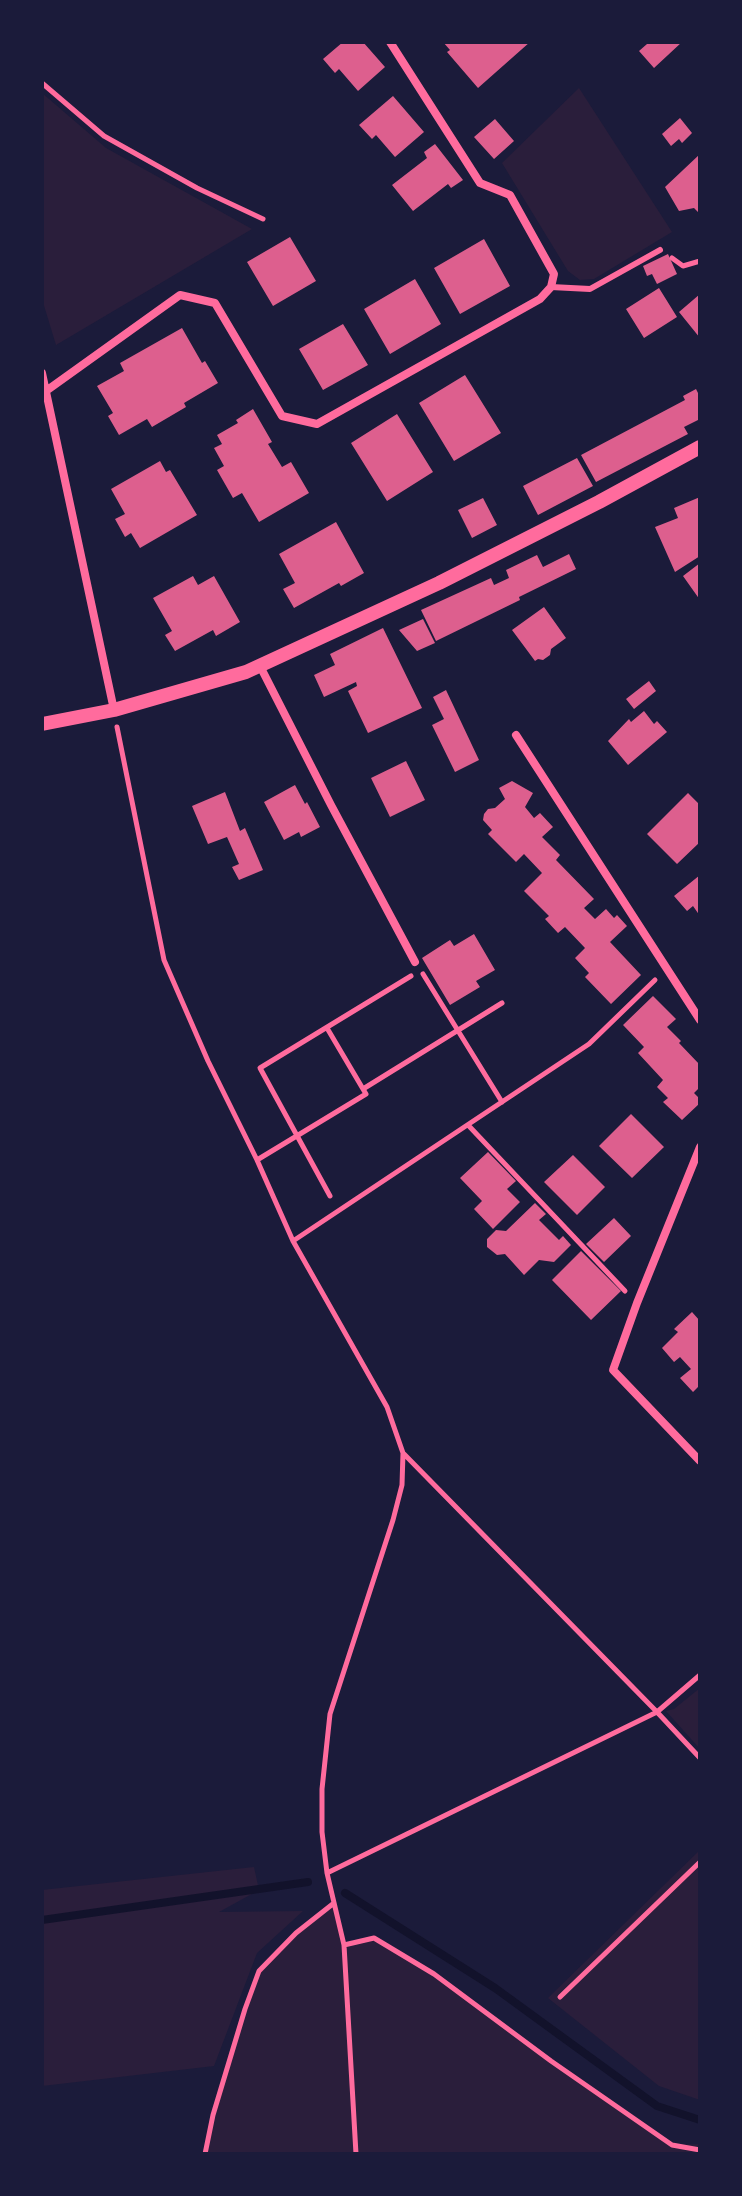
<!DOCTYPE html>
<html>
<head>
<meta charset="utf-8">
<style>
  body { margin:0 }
  #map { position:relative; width:742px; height:2196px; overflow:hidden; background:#1b1b3a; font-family:Raleway,sans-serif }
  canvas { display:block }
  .frame { position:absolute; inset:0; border:44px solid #1b1b3a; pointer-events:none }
</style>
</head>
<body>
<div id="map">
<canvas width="742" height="2196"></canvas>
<div class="frame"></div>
</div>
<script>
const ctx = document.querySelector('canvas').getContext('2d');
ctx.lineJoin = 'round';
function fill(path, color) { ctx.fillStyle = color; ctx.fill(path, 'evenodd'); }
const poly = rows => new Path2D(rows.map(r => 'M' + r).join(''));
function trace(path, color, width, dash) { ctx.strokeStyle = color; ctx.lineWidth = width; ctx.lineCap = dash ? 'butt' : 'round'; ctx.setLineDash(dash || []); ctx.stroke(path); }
fill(poly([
  [579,88,672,232,594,279,580,280,568,271,502,163],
  [42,93,106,148,252,229,56,345,42,299],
  [700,1688,700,1749,666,1711,674,1709],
  [700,1850,700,2100,659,2086,548,1998],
  [254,1867,259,1890,219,1912,303,1911,257,1953,214,2066,42,2086,42,1890],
  [334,1903,344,1944,374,1938,434,1974,672,2145,700,2144,700,2154,205,2154,213,2115,259,1971,296,1933]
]), '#2a1e3b');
trace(poly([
  [345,1893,495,1988,657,2106,700,2120],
  [42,1920,308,1882]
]), '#12122b', 8);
fill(poly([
  [343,42,363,42,385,67,358,91,339,69,335,73,323,59],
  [443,42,530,42,478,88,447,52,450,50],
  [646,42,682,42,654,68,639,51,647,44],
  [393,96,424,132,395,157,376,135,372,139,359,125],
  [680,118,692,133,682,143,679,139,671,146,662,134],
  [495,119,514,141,494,159,474,137],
  [435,144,463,180,451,188,448,184,413,211,392,185,427,158,424,152],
  [700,154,700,214,694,208,679,211,665,187],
  [290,237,316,281,273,306,247,262],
  [484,239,510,286,460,314,434,268],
  [668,254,677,274,657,284,652,274,647,276,643,266],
  [415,279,441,324,390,354,364,309],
  [659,288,677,317,644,338,626,309],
  [700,294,700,338,679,312],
  [343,324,368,365,323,390,299,349],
  [182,328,202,363,205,361,218,383,184,403,186,407,152,427,147,419,119,435,108,416,113,413,97,386,124,371,120,363],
  [465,375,501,433,454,461,419,403],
  [696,389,700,397,700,419,684,427,688,434,596,482,581,455,685,400,683,396],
  [253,409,272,442,268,444,282,467,291,462,309,493,259,522,242,493,233,498,217,470,224,466,214,448,222,444,217,435,238,423,236,420],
  [397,414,433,472,387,501,351,443],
  [577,458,593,486,538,515,523,486],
  [160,461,166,472,170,470,197,515,140,548,131,533,125,537,115,519,125,514,111,489],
  [700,497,700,556,675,572,655,527,678,518,674,508],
  [483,498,497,525,472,538,458,510],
  [336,522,364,573,341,586,339,583,294,608,283,589,295,583,279,554],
  [569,554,576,569,519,597,520,600,436,641,421,610,491,578,494,585,509,578,506,570,537,555,543,567],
  [700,563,700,600,683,576],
  [193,576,198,585,214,576,240,622,216,636,213,630,175,651,165,635,172,631,153,598],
  [544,607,566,638,551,649,550,655,543,660,538,659,535,661,512,630],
  [423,619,435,643,417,651,399,630],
  [383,628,422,708,368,733,348,691,357,686,356,682,324,697,314,675,335,665,330,654],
  [649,681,656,691,634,709,626,699],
  [446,690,479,760,455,772,432,725,444,719,433,697],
  [644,711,654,724,657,721,667,732,628,765,608,741,629,719,631,722],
  [406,761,425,800,390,817,371,778],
  [512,781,533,793,525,807,534,818,540,813,553,827,542,837,560,855,556,860,594,899,584,908,595,919,606,909,614,918,617,915,627,926,610,942,641,975,611,1004,585,977,589,973,575,958,585,948,565,927,558,933,545,919,549,916,524,891,542,873,524,854,516,862,488,834,492,830,483,820,484,814,488,809,495,808,505,799,499,788],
  [295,785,305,804,307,802,320,827,301,837,299,832,284,840,264,802],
  [225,792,240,831,245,828,263,870,239,880,232,867,239,864,227,837,208,844,192,806],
  [688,793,700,805,700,842,677,864,647,834],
  [700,875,700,916,693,906,687,911,674,896],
  [474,934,495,970,476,981,480,987,450,1005,422,958,450,940,454,946],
  [653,996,676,1019,667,1027,681,1041,679,1043,700,1065,698,1071,700,1073,700,1087,694,1093,700,1099,700,1103,682,1120,663,1102,668,1098,657,1087,663,1080,638,1053,644,1047,623,1025],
  [631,1114,664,1147,632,1178,599,1146],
  [488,1152,516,1181,507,1189,520,1202,493,1229,474,1209,482,1201,460,1178],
  [573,1155,605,1187,577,1215,544,1182],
  [535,1203,546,1214,539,1220,559,1240,563,1236,571,1245,554,1262,539,1260,524,1275,505,1254,497,1255,487,1247,487,1239,496,1230,506,1231],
  [614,1218,631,1236,604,1262,586,1244],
  [581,1251,621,1291,591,1320,552,1280],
  [692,1312,700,1321,700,1390,698,1387,693,1392,680,1378,691,1369,680,1357,674,1362,662,1348,678,1332,674,1329]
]), '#dd5f8e');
trace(poly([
  [42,83,104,136,197,188,263,219],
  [672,258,683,266,700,261],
  [117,727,164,960,208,1061,257,1160,293,1241,387,1407,403,1453,402,1485,393,1520,330,1714,322,1789,322,1832,327,1873,344,1945,356,2154],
  [423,974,502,1102],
  [327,1028,363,1089],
  [468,1125,625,1291],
  [257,1160,366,1094,363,1089,502,1003],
  [330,1196,260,1068,411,976],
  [293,1241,589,1044,655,980],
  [404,1454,657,1712,700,1758],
  [327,1873,657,1712,700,1675],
  [344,1945,374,1938,434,1974,551,2061,672,2145,700,2150],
  [560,1997,700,1862],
  [205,2154,213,2115,245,2009,259,1971,296,1933,334,1903]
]), '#ff6b9d', 5);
trace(poly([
  [551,287,590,289,660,250]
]), '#ff6b9d', 6);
trace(poly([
  [42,373,114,710],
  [46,391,180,295,215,303,282,416,317,424,540,299,551,287,554,274,510,195,480,183,390,42],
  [260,666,331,805,415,962],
  [516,735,700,1020],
  [700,1147,637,1303,613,1370,700,1461]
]), '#ff6b9d', 8);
trace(poly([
  [42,724,114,710,246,672,439,583,599,502,700,447]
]), '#ff6b9d', 14);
</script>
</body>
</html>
